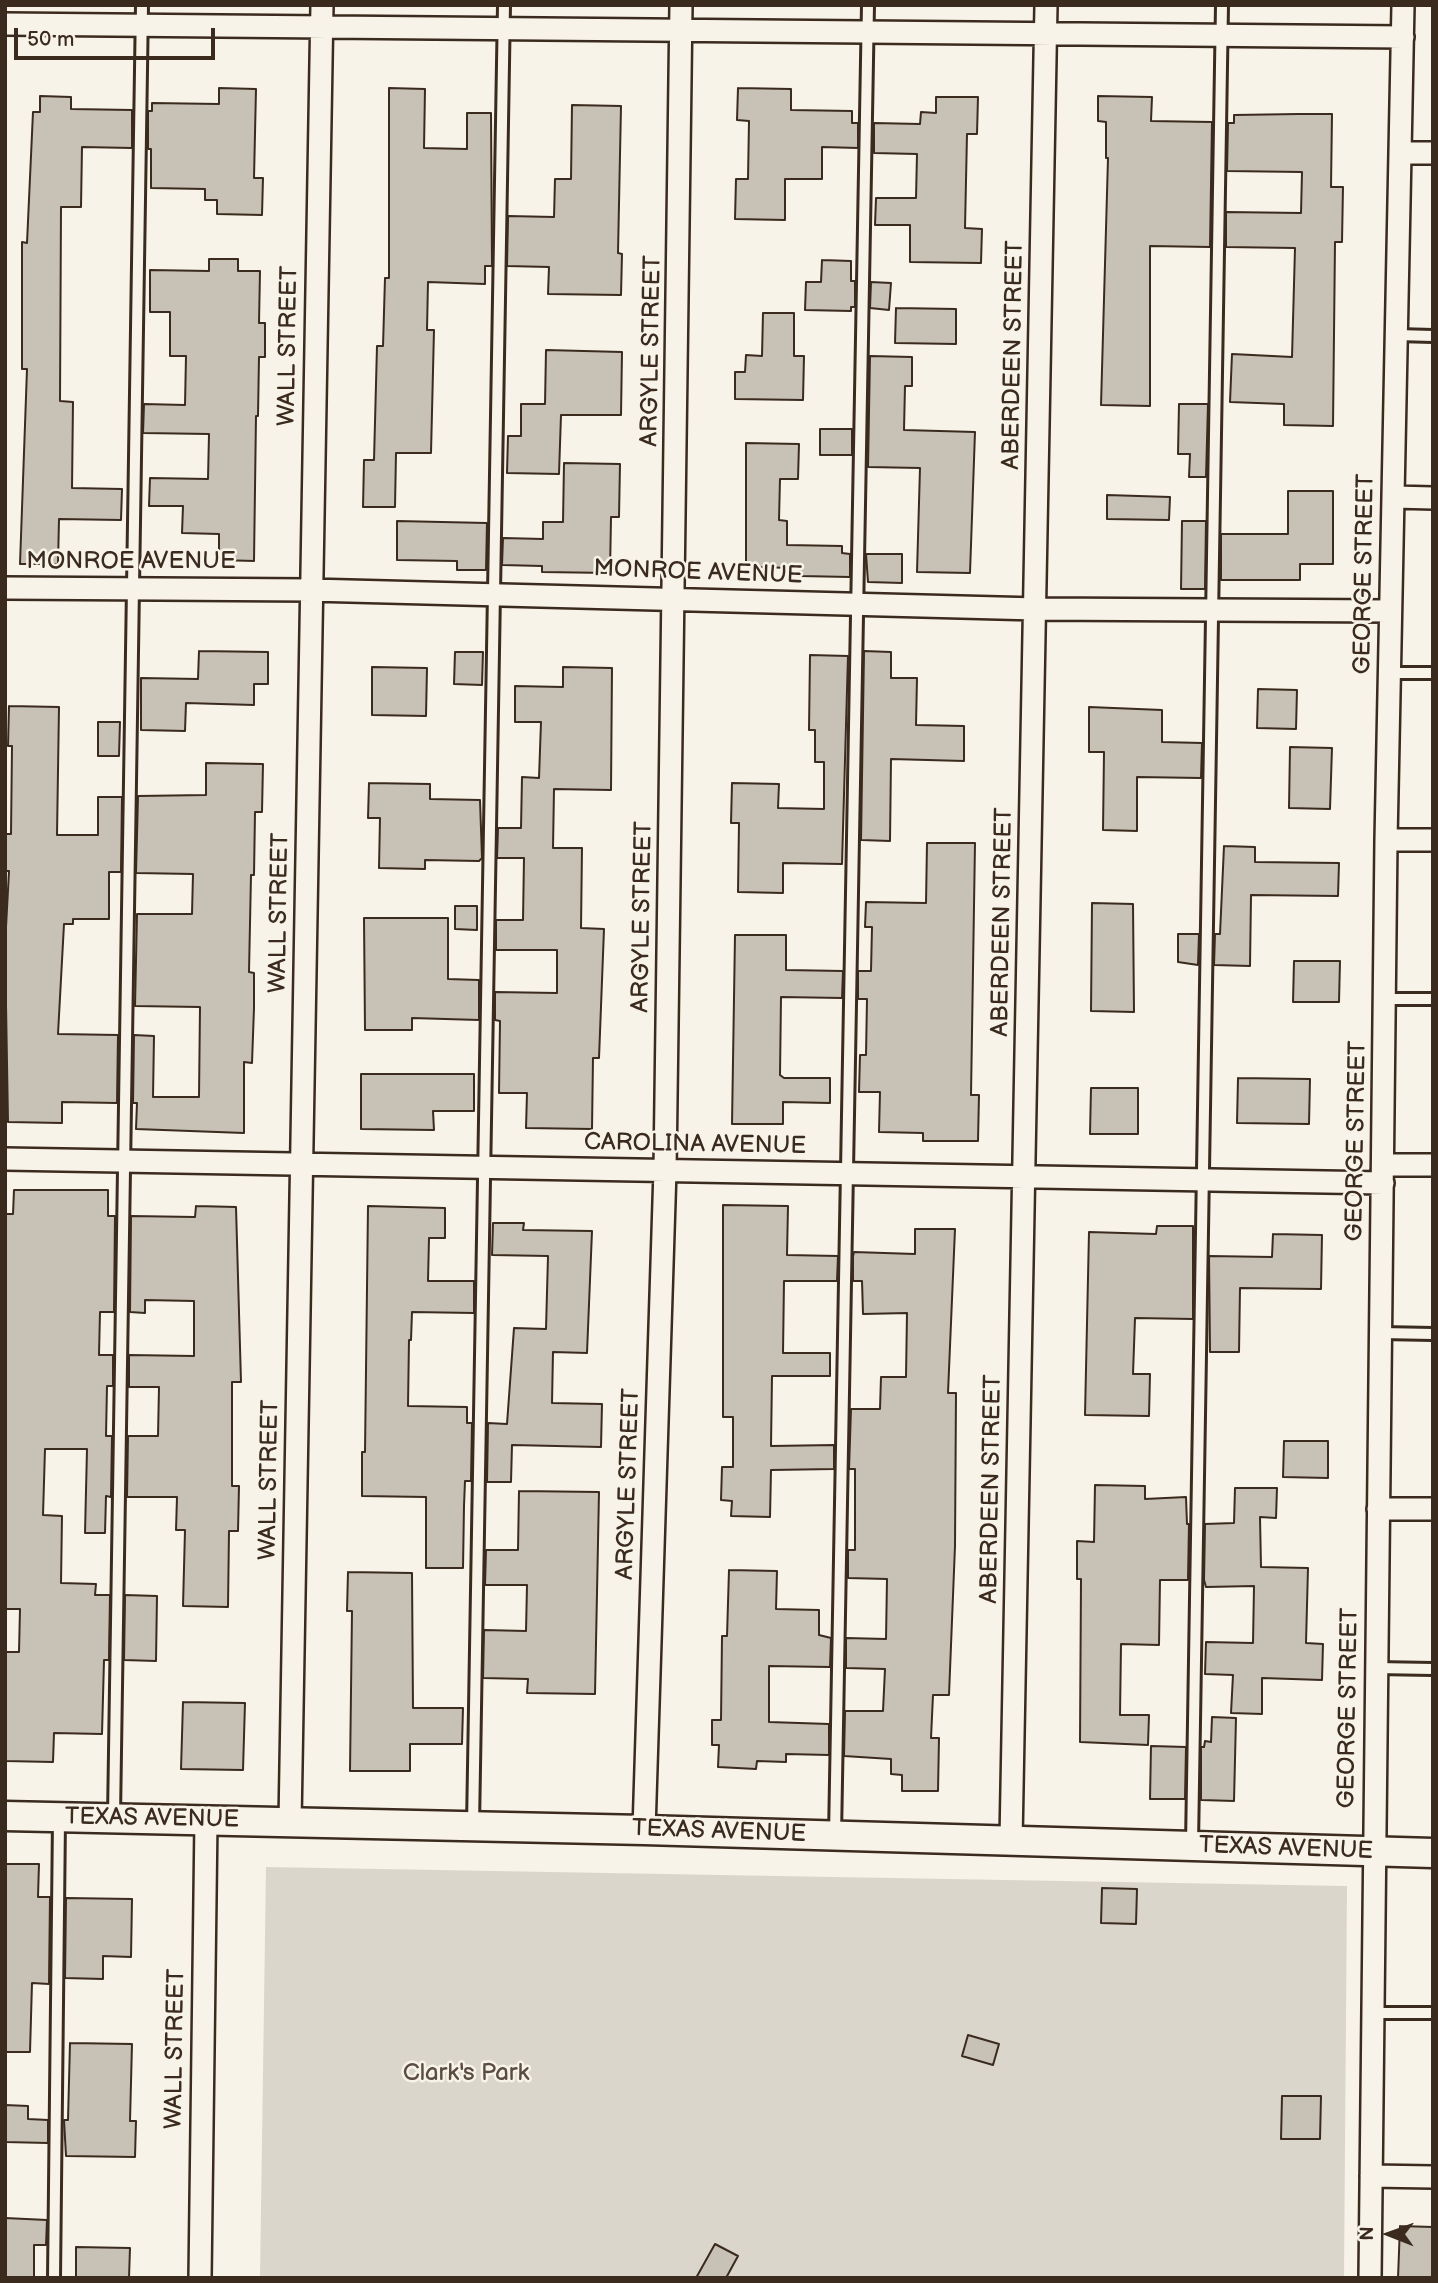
<!DOCTYPE html>
<html>
<head>
<meta charset="utf-8">
<style>
  body { margin:0 }
  #map { position:relative; width:1438px; height:2283px; overflow:hidden; background:#f7f3e8; font-family:"Balsamiq Sans",sans-serif }
  canvas { display:block }
  .frame { position:absolute; inset:0; border:7px solid #3b2a1e; pointer-events:none }
  .north { position:absolute; left:1354px; top:2199px; width:70px; height:70px; -webkit-text-stroke:5px #f7f3e8; paint-order:stroke; rotate:271deg; font-size:19px; font-weight:700; line-height:28px; text-align:center; color:#3b2a1e }
  .north::after { content:''; display:block; margin:auto; width:24px; height:32px; background:#3b2a1e; clip-path:polygon(50% 0,100% 100%,50% 72%,0 100%) }
  .scale { position:absolute; left:14px; top:28px; width:201px; height:32px; box-sizing:border-box; border:4px solid #3b2a1e; border-top:0; padding-left:9px; font-size:21px; line-height:24px; white-space:nowrap; color:#3b2a1e; -webkit-text-stroke:5px #f7f3e8; paint-order:stroke }
</style>
</head>
<body>
<div id="map">
<canvas width="1438" height="2283"></canvas>
<div class="frame"></div>
<div class="north">N</div>
<div class="scale">50 m</div>
</div>
<script>
const ctx = document.querySelector('canvas').getContext('2d');
ctx.lineJoin = 'round';
function fill(path, color) { ctx.fillStyle = color; ctx.fill(path, 'evenodd'); }
const poly = rows => new Path2D(rows.map(r => 'M' + r).join(''));
function trace(path, color, width, dash) { ctx.strokeStyle = color; ctx.lineWidth = width; ctx.lineCap = dash ? 'butt' : 'round'; ctx.setLineDash(dash || []); ctx.stroke(path); }
function label(font, color, halo, rows, align = 'center') {
  ctx.font = font + ' "Balsamiq Sans",sans-serif'; ctx.lineWidth = 5; ctx.setLineDash([]); ctx.textBaseline = 'middle'; ctx.strokeStyle = halo; ctx.fillStyle = color; for (const [text, x, y, turn = 0] of rows) {
    ctx.save(); ctx.translate(x, y); ctx.rotate((+turn || 0) * Math.PI / 180); ctx.textAlign = isNaN(turn) ? turn : align; if (halo) ctx.strokeText(text, 0, 0); ctx.fillText(text, 0, 0); ctx.restore();
  }
}
fill(poly([
  [266,1867,1347,1886,1344,2278,260,2278]
]), '#dbd6cb');
const building = poly([
  [219,88,256,89,254,178,263,178,262,215,217,214,217,200,205,200,205,189,151,188,151,149,148,149,148,111,152,111,152,103,219,104,219,88],
  [389,88,425,89,424,148,467,149,467,113,491,113,492,266,485,266,485,284,428,282,427,330,434,330,431,453,396,453,395,507,363,507,364,460,374,460,377,346,383,346,385,278,389,278,389,88],
  [738,88,791,89,791,110,852,111,852,123,858,123,858,148,822,147,822,179,785,179,785,220,735,219,736,179,748,179,749,121,737,120,738,88],
  [40,96,71,97,71,109,132,110,132,148,82,147,81,207,61,207,60,401,73,402,72,488,122,489,121,520,59,519,58,564,20,564,27,369,22,369,22,242,27,243,33,112,40,112,40,96],
  [1098,96,1152,97,1151,121,1212,122,1210,247,1150,246,1150,406,1101,405,1108,158,1106,158,1106,122,1098,121,1098,96],
  [936,97,978,97,977,134,967,134,965,228,982,229,981,263,910,262,910,225,875,225,876,198,916,198,917,154,874,153,874,123,920,124,921,112,936,113,936,97],
  [572,105,621,106,618,253,622,254,621,295,548,294,549,267,507,266,508,216,554,217,555,179,571,179,572,105],
  [1299,114,1332,114,1331,187,1343,187,1342,242,1335,242,1333,426,1284,425,1284,404,1230,402,1232,354,1292,357,1295,248,1226,247,1226,212,1301,213,1302,172,1227,171,1228,123,1234,123,1234,115,1299,114],
  [209,259,238,259,238,271,260,271,259,323,265,323,265,357,259,357,258,416,256,416,254,561,219,560,219,534,182,533,183,506,149,506,150,478,208,479,209,434,143,433,144,404,185,405,186,356,170,356,170,312,150,312,150,270,209,271,209,259],
  [822,260,851,261,851,281,855,281,855,307,851,307,851,311,805,310,806,282,821,282,822,260],
  [871,282,891,283,889,310,870,308,871,282],
  [896,308,956,309,956,344,895,343,896,308],
  [763,313,794,313,794,356,804,356,803,400,735,399,735,372,745,372,746,355,762,356,763,313],
  [546,350,622,352,621,415,561,415,559,474,507,473,508,436,521,436,521,404,545,404,546,350],
  [870,356,912,357,912,386,905,386,904,430,975,432,970,573,917,572,920,468,868,467,870,356],
  [1179,404,1208,404,1206,477,1189,477,1190,454,1178,454,1179,404],
  [820,429,852,429,852,455,820,455,820,429],
  [746,443,799,444,798,479,780,479,779,520,787,521,787,545,842,546,842,553,850,554,850,577,800,576,800,568,746,567,746,443],
  [564,463,620,464,619,517,611,517,610,573,542,572,542,566,502,565,503,538,543,539,543,522,563,522,564,463],
  [1288,491,1333,491,1333,564,1300,564,1300,580,1221,580,1221,534,1288,534,1288,491],
  [1107,495,1170,497,1169,520,1107,519,1107,495],
  [397,521,487,523,486,570,457,570,457,561,397,560,397,521],
  [1182,521,1206,521,1205,589,1181,589,1182,521],
  [866,554,902,554,902,583,868,582,866,554],
  [199,651,268,652,268,684,254,684,254,705,186,703,185,731,141,730,141,678,198,679,199,651],
  [864,651,891,652,891,678,917,678,916,725,964,726,964,761,891,759,890,841,861,840,864,651],
  [455,652,483,652,482,685,454,684,455,652],
  [810,655,848,656,842,864,783,863,783,893,738,892,739,823,731,823,732,783,779,784,778,808,824,809,824,762,815,762,815,730,809,730,810,655],
  [372,667,427,668,426,716,372,715,372,667],
  [563,667,612,668,611,790,554,789,553,848,582,848,581,928,604,929,599,1058,593,1058,592,1129,526,1128,527,1093,499,1093,500,1021,495,1020,495,992,557,993,557,950,496,950,496,920,523,920,524,858,497,858,498,828,521,828,522,777,539,778,541,722,515,722,515,686,563,687,563,667],
  [1258,689,1297,690,1296,729,1257,728,1258,689],
  [9,706,59,707,57,835,98,835,98,797,122,797,121,872,109,872,109,919,73,919,73,924,64,924,58,1034,118,1035,117,1103,62,1102,62,1123,8,1122,5,946,9,871,5,871,5,834,11,834,12,746,8,746,9,706],
  [1089,707,1162,710,1162,742,1202,743,1201,778,1137,777,1137,831,1103,830,1104,752,1089,752,1089,707],
  [98,722,120,722,119,756,98,756,98,722],
  [1290,747,1332,748,1330,809,1289,808,1290,747],
  [206,763,263,764,262,812,255,812,254,875,251,875,249,972,254,973,254,1008,252,1063,244,1062,244,1133,136,1129,137,1103,133,1103,134,1035,154,1036,153,1097,199,1097,200,1007,135,1006,137,914,192,914,193,874,136,873,138,796,206,795,206,763],
  [369,783,430,784,430,799,480,800,482,858,479,861,425,860,425,869,379,868,380,818,368,818,369,783],
  [927,843,975,843,971,1095,979,1095,978,1141,923,1141,923,1133,879,1132,880,1092,859,1092,860,1055,866,1055,867,999,858,999,858,971,871,971,872,927,865,927,866,902,926,903,927,843],
  [1224,846,1255,847,1255,862,1339,863,1338,896,1251,895,1250,966,1214,965,1215,934,1220,934,1224,846],
  [1092,903,1133,904,1134,1012,1091,1011,1092,903],
  [455,906,477,906,477,930,455,929,455,906],
  [364,918,448,918,448,979,479,980,479,1020,412,1018,412,1030,365,1030,364,918],
  [1178,934,1199,934,1198,965,1178,962,1178,934],
  [735,935,786,935,786,970,843,971,842,998,781,997,780,1075,784,1078,830,1078,830,1103,783,1102,783,1124,732,1124,735,935],
  [1294,961,1340,961,1339,1002,1293,1002,1294,961],
  [361,1074,474,1074,474,1111,433,1111,434,1130,361,1129,361,1074],
  [1238,1078,1310,1079,1309,1124,1237,1123,1238,1078],
  [1091,1088,1138,1088,1138,1134,1090,1134,1091,1088],
  [14,1190,108,1190,108,1216,115,1216,114,1312,100,1312,99,1355,113,1355,113,1386,107,1386,106,1436,112,1436,111,1497,106,1496,105,1533,85,1533,87,1449,45,1449,43,1515,62,1516,61,1583,96,1584,95,1595,110,1595,109,1660,104,1660,102,1734,54,1733,53,1762,5,1761,5,1652,19,1652,20,1609,5,1609,5,1214,13,1214,14,1190],
  [723,1205,788,1206,787,1255,838,1256,837,1281,784,1281,783,1353,830,1353,830,1376,772,1376,771,1446,834,1445,834,1469,771,1470,770,1517,731,1516,732,1501,721,1500,722,1467,733,1467,733,1417,723,1417,723,1205],
  [196,1206,236,1207,241,1382,232,1382,232,1486,239,1486,238,1531,229,1531,228,1607,183,1606,185,1530,176,1530,177,1497,127,1497,128,1436,158,1436,159,1387,129,1387,129,1355,194,1356,194,1301,145,1300,145,1313,130,1312,131,1216,195,1217,196,1206],
  [368,1206,445,1208,445,1238,429,1238,428,1281,474,1281,474,1313,412,1312,411,1340,409,1340,408,1406,467,1407,467,1423,472,1423,471,1481,465,1481,464,1506,463,1568,426,1568,426,1497,362,1496,362,1452,365,1452,368,1206],
  [493,1223,524,1223,523,1230,592,1231,587,1353,553,1352,552,1403,602,1404,601,1447,512,1445,511,1482,487,1482,488,1423,507,1424,514,1328,546,1329,548,1256,492,1255,493,1223],
  [1157,1226,1193,1226,1193,1319,1135,1318,1133,1374,1150,1374,1149,1416,1085,1415,1089,1232,1156,1234,1157,1226],
  [915,1229,955,1229,948,1393,956,1393,955,1546,949,1695,933,1695,931,1738,939,1738,938,1791,902,1791,902,1775,891,1774,891,1759,844,1756,845,1711,883,1711,885,1669,846,1668,846,1638,886,1639,887,1579,848,1578,848,1550,855,1550,855,1469,849,1469,851,1409,880,1409,881,1377,906,1377,907,1313,863,1314,862,1281,853,1281,853,1256,854,1252,915,1254,915,1229],
  [1273,1234,1322,1235,1321,1289,1240,1288,1239,1352,1210,1352,1209,1256,1272,1257,1273,1234],
  [1284,1441,1328,1441,1328,1478,1283,1477,1284,1441],
  [1095,1485,1145,1486,1145,1499,1186,1497,1187,1524,1189,1524,1188,1580,1160,1580,1159,1645,1121,1644,1120,1715,1149,1715,1148,1745,1080,1742,1081,1579,1077,1579,1077,1541,1094,1542,1095,1485],
  [1235,1488,1277,1488,1276,1518,1260,1517,1261,1567,1308,1568,1306,1643,1323,1644,1322,1680,1262,1678,1262,1714,1231,1713,1233,1675,1205,1674,1206,1642,1253,1643,1254,1586,1206,1587,1204,1580,1205,1524,1234,1523,1235,1488],
  [519,1491,599,1492,595,1694,527,1693,528,1679,483,1678,484,1630,526,1631,527,1585,485,1585,486,1550,518,1550,519,1491],
  [729,1570,777,1571,776,1609,819,1610,819,1635,831,1638,830,1667,769,1666,769,1722,829,1724,829,1755,786,1754,786,1762,757,1761,756,1769,718,1767,719,1745,712,1745,712,1720,721,1720,722,1636,727,1636,729,1570],
  [348,1572,412,1573,413,1708,463,1708,462,1744,410,1744,410,1771,350,1771,352,1611,347,1611,348,1572],
  [125,1595,157,1596,156,1661,124,1660,125,1595],
  [183,1702,245,1703,243,1770,181,1769,183,1702],
  [1212,1717,1236,1718,1234,1801,1201,1800,1201,1747,1204,1747,1205,1741,1211,1742,1212,1717],
  [1151,1746,1186,1747,1185,1799,1150,1799,1151,1746],
  [5,1864,39,1864,38,1897,50,1897,49,1984,32,1983,30,2052,5,2052,5,1864],
  [1102,1888,1137,1889,1136,1924,1101,1923,1102,1888],
  [66,1898,132,1899,131,1957,103,1956,103,1979,65,1978,66,1898],
  [968,2035,999,2044,993,2065,962,2056,968,2035],
  [70,2043,132,2044,130,2121,136,2121,135,2157,66,2156,64,2120,68,2120,70,2043],
  [1282,2096,1321,2096,1320,2139,1281,2139,1282,2096],
  [5,2105,28,2106,28,2119,48,2120,48,2143,5,2142,5,2105],
  [5,2218,47,2220,46,2245,34,2245,34,2278,5,2278,5,2218],
  [1400,2226,1433,2227,1433,2278,1398,2278,1400,2226],
  [715,2244,738,2256,726,2278,696,2278,715,2244],
  [76,2247,130,2248,129,2278,76,2278,76,2247]
]);
fill(building, '#c8c1b6');
trace(building, '#3b2a1e', 2);
const service = poly([
  [1397,335,1433,336],
  [1389,673,1433,673],
  [1384,999,1433,999],
  [1381,1333,1433,1334],
  [1376,1668,1433,1669],
  [114,1816,142,5],
  [473,1824,504,5],
  [835,1835,868,5],
  [1192,1843,1222,5],
  [1372,2013,1433,2013],
  [54,2278,59,1819]
]);
const minor = poly([
  [5,24,1403,37],
  [1400,153,1433,153],
  [1394,497,1433,498],
  [5,588,311,590,1037,609,1390,611],
  [1386,840,1433,840],
  [5,1159,1383,1183],
  [1383,1165,1433,1165],
  [1378,1509,1433,1509],
  [290,1822,322,5],
  [644,1830,665,1170,681,5],
  [1011,1840,1046,5],
  [1371,2176,1433,2177],
  [200,2278,206,1820],
  [1370,2278,1386,840,1403,5]
]);
const tertiary = poly([
  [5,1816,644,1830,1433,1853]
]);
trace(service, '#3b2a1e', 16);
trace(minor, '#3b2a1e', 26);
trace(tertiary, '#3b2a1e', 33);
trace(service, '#f7f3e8', 10);
trace(minor, '#f7f3e8', 21);
trace(tertiary, '#f7f3e8', 28);
label('24px', '#3b2a1e', '#f7f3e8', [
  ["WALL STREET",289,346,-89],
  ["ARGYLE STREET",652,351,-89],
  ["ABERDEEN STREET",1014,355,-89],
  ["MONROE AVENUE",131,562],
  ["MONROE AVENUE",698,573,2],
  ["GEORGE STREET",1365,574,-89],
  ["WALL STREET",280,913,-89],
  ["ARGYLE STREET",643,917,-89],
  ["ABERDEEN STREET",1003,922,-89],
  ["GEORGE STREET",1357,1141,-89],
  ["CAROLINA AVENUE",695,1145,1],
  ["WALL STREET",270,1480,-89],
  ["ARGYLE STREET",629,1484,-88],
  ["ABERDEEN STREET",992,1489,-89],
  ["GEORGE STREET",1349,1708,-89],
  ["TEXAS AVENUE",152,1819,1],
  ["TEXAS AVENUE",719,1832,2],
  ["TEXAS AVENUE",1286,1849,2],
  ["WALL STREET",176,2049,-89]
]);
label('24px', '#5b4c41', '#f7f3e8', [
  ["Clark's Park",466,2074]
]);
</script>
</body>
</html>
